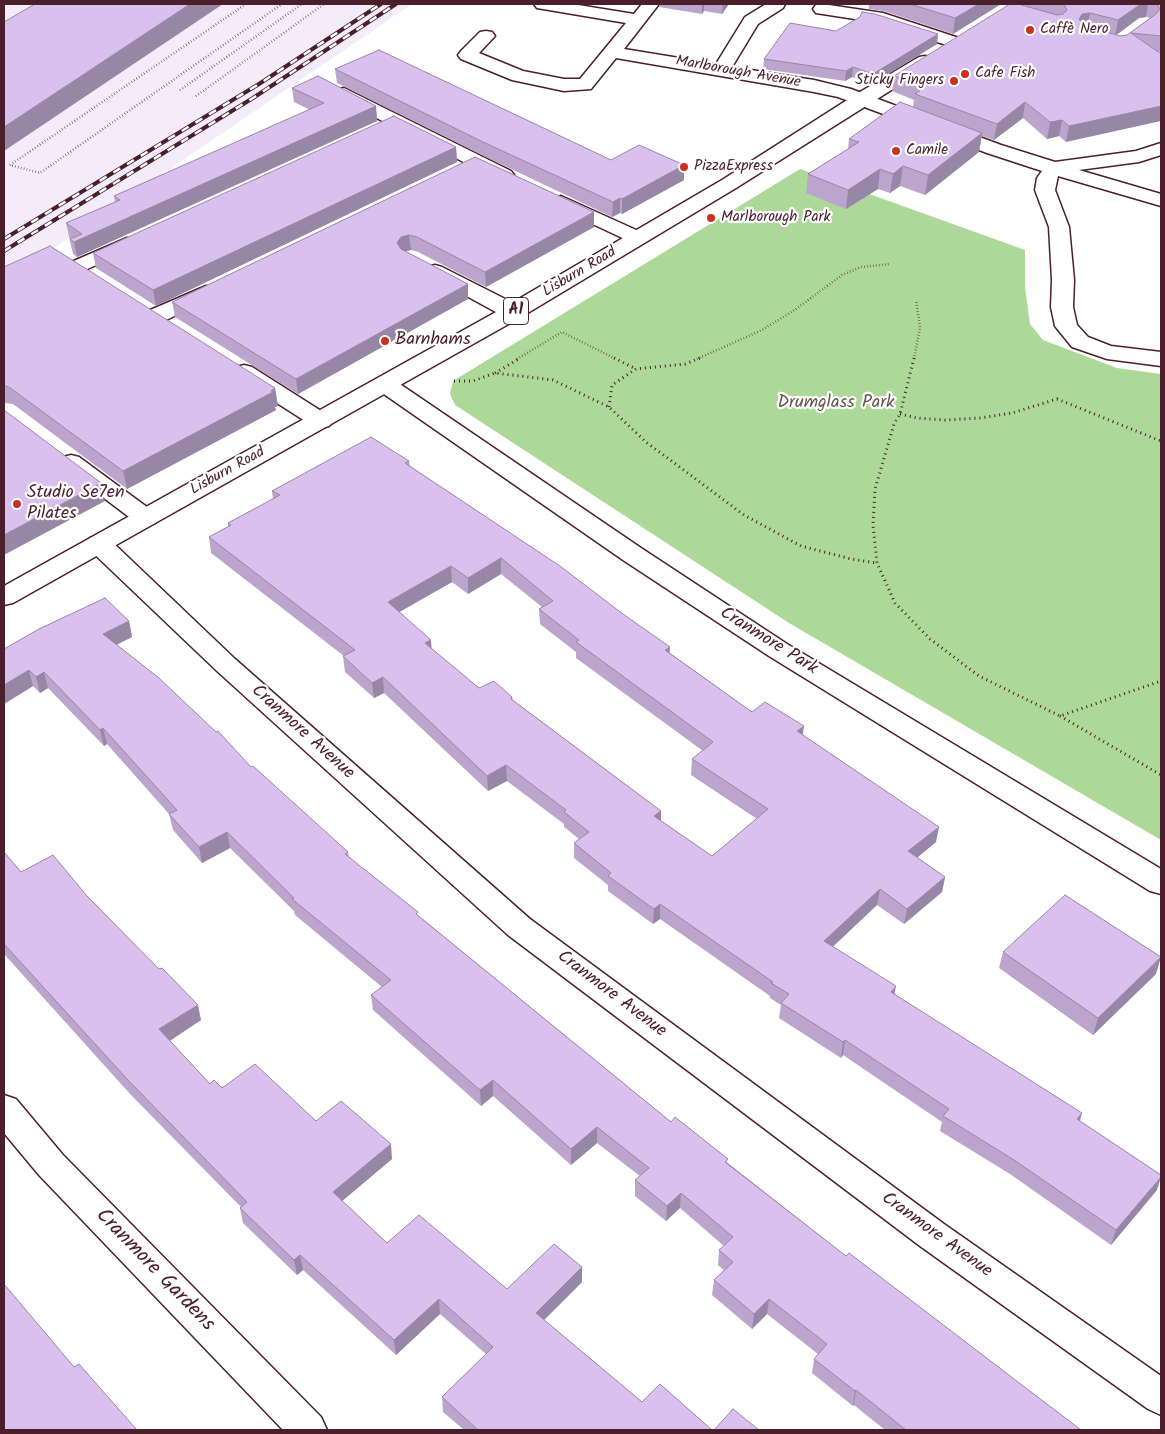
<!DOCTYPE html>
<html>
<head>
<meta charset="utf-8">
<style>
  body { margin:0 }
  #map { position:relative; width:1165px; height:1434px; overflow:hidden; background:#fff; font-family:Kalam,sans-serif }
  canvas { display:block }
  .frame { position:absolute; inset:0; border:5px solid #4a1f2b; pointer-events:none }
</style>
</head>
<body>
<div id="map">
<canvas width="1165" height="1434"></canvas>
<div class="frame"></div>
</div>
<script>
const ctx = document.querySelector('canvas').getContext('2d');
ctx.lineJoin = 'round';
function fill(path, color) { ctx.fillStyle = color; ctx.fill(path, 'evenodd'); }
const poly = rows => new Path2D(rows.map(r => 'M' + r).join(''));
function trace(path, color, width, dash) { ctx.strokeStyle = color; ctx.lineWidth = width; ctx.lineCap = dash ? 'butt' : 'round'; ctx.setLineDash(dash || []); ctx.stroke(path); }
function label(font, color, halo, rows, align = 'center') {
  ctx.font = font + ' Kalam,sans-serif'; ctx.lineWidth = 4.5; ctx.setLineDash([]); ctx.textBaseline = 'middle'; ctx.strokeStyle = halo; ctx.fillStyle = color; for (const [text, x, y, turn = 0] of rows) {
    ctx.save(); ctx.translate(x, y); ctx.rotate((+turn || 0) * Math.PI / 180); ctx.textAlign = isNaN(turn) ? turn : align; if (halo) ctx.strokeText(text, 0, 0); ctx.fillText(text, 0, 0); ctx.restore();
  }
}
fill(poly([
  [4,4,412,4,29,265,4,279]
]), '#f4ecfa');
fill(poly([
  [800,169,1025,250,1025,287,1030,324,1043,340,1117,368,1161,374,1161,840,789,623,455,405,450,394,453,381]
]), '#acd998');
const minor = poly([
  [534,4,572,4,634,14,642,4,659,4,624,49,716,64,745,17,766,4,785,4,783,8,758,24,732,67,814,80,851,89,1001,145,1055,162,1136,151,1161,143,1161,155,1139,162,1079,170,1161,194,1161,206,1058,176,1055,190,1069,227,1074,280,1073,307,1077,325,1088,337,1111,346,1161,352,1161,366,1107,359,1072,347,1055,326,1051,307,1052,280,1049,227,1035,190,1037,178,1042,171,987,153,838,97,814,92,616,58,591,89,564,91,512,80,461,59,458,55,461,51,480,32,486,31,492,32,495,36,479,53,523,71,564,79,580,79,626,23,543,9,537,8,534,4],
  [822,4,883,13,962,39,965,43,962,47,956,48,874,22,816,13,813,9,816,5,822,4],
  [344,88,511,171,514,175,511,179,504,181,497,179,337,98,335,94,337,90,344,88],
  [561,196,645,234,648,238,645,242,638,244,631,242,554,206,551,202,554,198,561,196],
  [127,238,134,240,137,244,134,248,83,271,76,273,69,271,66,267,69,263,127,238],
  [435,265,442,267,521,307,524,312,521,317,513,318,505,317,428,275,424,271,428,267,435,265],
  [206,286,214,287,217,292,214,297,164,321,156,323,148,321,145,316,148,311,206,286],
  [244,365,252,367,329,416,333,421,329,426,321,428,313,426,236,377,233,372,236,367,244,365],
  [386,378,394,380,641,548,787,644,1161,869,1161,894,1150,891,769,656,623,560,378,390,375,385,378,380,386,378],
  [71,455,79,457,155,513,158,518,155,523,146,526,137,523,63,467,59,462,63,457,71,455],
  [99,536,108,538,235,659,530,919,944,1224,1161,1376,1161,1415,1148,1409,920,1246,508,935,217,671,90,550,87,544,90,538,99,536],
  [4,1095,16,1099,63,1155,321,1417,327,1430,283,1430,39,1175,4,1133,4,1095]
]);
const major = poly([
  [925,56,931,57,934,61,931,65,736,188,521,317,13,603,4,605,4,586,505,307,722,180,855,95,919,57,925,56]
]);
trace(minor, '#4a1f2b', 3);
trace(major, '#4a1f2b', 3);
trace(poly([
  [246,4,10,165,40,173,282,4],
  [180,90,302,4],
  [196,96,324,4],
  [517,359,562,332,616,359],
  [697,359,762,330,796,309,842,275,861,267,889,264],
  [914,359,920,327,916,300]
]), '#4a1f2b', 2.5, [0.5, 2.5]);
trace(poly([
  [614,358,636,369],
  [914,358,900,414,894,424,875,489,873,525,877,563,895,603,930,639,979,676,1060,716,1161,681],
  [495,373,520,358],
  [454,381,473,381,495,373,553,380,609,407,646,442,744,515,801,546,851,559,877,563],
  [609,407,612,385,636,369,685,364,700,358],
  [900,414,917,418,945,420,980,418,1012,413,1057,399,1161,441],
  [1060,716,1161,775]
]), '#4a1f2b', 3, [1, 4]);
fill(minor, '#fff');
fill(major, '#fff');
const rail = poly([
  [4,239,259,84,381,4],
  [4,251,253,98,396,4]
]);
trace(rail, '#4a1f2b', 4);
trace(rail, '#fff', 2.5, [8]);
fill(poly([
  [659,4,729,4,722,14,704,11,702,14,659,7],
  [869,4,1001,4,953,34,884,11,869,9],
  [1025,4,1161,4,1161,52,1157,52,1066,142,1059,136,1047,139,1023,118,994,140,982,136,979,152,925,195,900,186,890,193,878,189,846,209,806,193,808,174,848,149,849,139,913,107,914,100,892,91,894,76,1024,6],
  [1146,17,1150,18,1127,35,1120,36,1116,35,1139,18],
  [836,31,937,44,872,84,852,77,845,81,763,69,764,59],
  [335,69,611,160,684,165,684,180,622,214,620,213,612,217,484,156,337,83],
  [292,88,376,106,377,121,77,257,73,254,66,223,115,202,114,196,310,110,294,102],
  [456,147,457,162,156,306,96,268,93,253],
  [475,157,594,212,594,227,486,287,418,252,411,250,406,251,468,299,298,394,175,317,172,302],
  [4,267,275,388,278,406,275,407,276,410,127,489,13,404,4,403],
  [409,461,410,466,752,712,802,735,936,842,917,857,945,877,942,892,904,924,877,905,832,947,895,994,1080,1121,1157,1190,1111,1245,1010,1174,940,1131,942,1122,843,1055,841,1058,779,1018,781,1005,770,998,770,996,660,919,653,924,608,891,608,885,574,858,574,843,579,839,564,827,564,824,507,781,488,791,384,693,374,698,345,672,343,656,344,656,211,553,209,537,228,527,228,523,273,499,272,491],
  [501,574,542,607,539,609,540,624,576,652,576,658,703,751,692,759,691,775,757,819,712,856,661,821,661,811,513,700,512,697,479,688,432,649,399,612,452,582,468,594],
  [129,621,132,637,117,645,251,767,348,852,349,858,419,916,671,1122,728,1163,846,1256,1081,1430,885,1430,854,1405,853,1406,812,1373,814,1359,818,1354,767,1314,752,1329,712,1295,714,1280,724,1270,718,1265,719,1250,724,1246,680,1208,666,1221,635,1196,635,1180,640,1176,597,1143,571,1165,493,1096,481,1106,373,1010,371,995,382,987,295,915,294,911,230,848,202,863,173,830,169,814,107,744,104,746,48,688,40,693,33,686,4,704,4,649],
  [4,852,21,872,87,896,201,1020,170,1041,210,1084,316,1121,392,1159,342,1201,387,1243,507,1289,582,1282,544,1320,642,1402,712,1430,464,1430,443,1412,442,1397,486,1354,440,1314,396,1355,303,1270,297,1275,243,1223,240,1208,241,1207,131,1095,4,954],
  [1003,952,1156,974,1093,1035,999,968]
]), '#bba5cd');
fill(poly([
  [190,4,223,4,4,151,4,127],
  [702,4,704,4,704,11,702,14],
  [723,4,729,4,722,14],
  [979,4,1001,4,953,34,955,18],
  [1141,4,1148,4,1146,17,1139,18,1115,36,1118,20],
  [1090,13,1087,28,1076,35,1079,19,1082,14],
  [938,34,937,44,872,84,873,74],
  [853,67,852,77,845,81,846,71],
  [1025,102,1023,118,994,140,997,124],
  [376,106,377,121,77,257,74,242],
  [1161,106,1161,121,1066,142,1069,126],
  [1062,120,1059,136,1047,139,1050,122],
  [982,133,979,152,925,195,928,175],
  [456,147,457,162,156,306,153,290],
  [684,165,684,180,622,214,622,199],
  [903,166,900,186,890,193,893,174],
  [880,169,878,189,846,209,848,190],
  [620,198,620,213,612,217,613,202],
  [594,212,594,227,486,287,485,272],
  [409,235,411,250,402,252,397,243,401,237],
  [468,284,468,299,298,394,296,379],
  [275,388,278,406,275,407,276,410,127,489,123,471],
  [101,483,105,501,4,555,4,535],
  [501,558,501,574,468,594,468,578],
  [451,566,452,582,389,618,388,602],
  [129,621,132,637,106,649,103,634],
  [431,640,432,656,425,643],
  [670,647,669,662,665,650],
  [29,670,33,686,4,704,4,685],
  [44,672,48,688,40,693,36,677],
  [383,677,384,693,374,698,372,683],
  [804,726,802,741,797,731],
  [103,728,107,744,104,746,100,730],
  [506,765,507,781,488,791,487,776],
  [661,811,661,826,654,816],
  [939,827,936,842,906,867,908,851],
  [227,832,230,848,202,863,199,847],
  [945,877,942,892,904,924,907,909],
  [880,889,877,905,822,957,824,941],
  [660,904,660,919,653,924,654,909],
  [1161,957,1156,974,1093,1035,1098,1018],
  [896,986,893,1001,891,992],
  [198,1005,201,1020,163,1045,159,1029],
  [845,1040,843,1055,841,1058,843,1042],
  [493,1080,493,1096,481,1106,480,1090],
  [1082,1113,1078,1128,1077,1119],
  [597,1127,597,1143,571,1165,571,1149],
  [391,1144,392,1159,335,1207,333,1192],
  [1161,1177,1157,1190,1111,1245,1116,1230],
  [681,1193,680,1208,666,1221,667,1206],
  [300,1255,303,1270,297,1275,294,1260],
  [582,1267,582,1282,536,1328,536,1313],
  [439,1299,440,1314,396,1355,394,1340],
  [769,1299,767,1314,752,1329,754,1314],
  [856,1390,854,1405,853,1406,855,1391]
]), '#9886a7');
const building = poly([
  [35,4,190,4,4,127,4,22,35,4],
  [910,4,979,4,955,18,910,4],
  [1010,4,1018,4,1057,15,1063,14,1067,10,1064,4,1141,4,1118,20,1090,13,1082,14,1079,19,1083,25,1120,36,1127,35,1156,14,1160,9,1157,4,1161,4,1161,36,1131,33,1161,54,1161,106,1069,126,1062,120,1050,122,1025,102,997,124,915,94,925,87,894,76,1010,4],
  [862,12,875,14,938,34,873,74,853,67,846,71,764,59,790,23,836,31,860,17,862,12],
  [379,50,611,160,639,145,684,165,622,199,620,198,613,202,483,142,335,69,379,50],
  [318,76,376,106,74,242,70,239,82,234,66,223,120,200,114,196,324,103,292,88,318,76],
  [900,102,982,133,928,175,903,166,893,174,880,169,848,190,808,174,859,142,849,139,900,102],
  [394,116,456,147,153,290,93,253,394,116],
  [475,157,594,212,485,272,417,237,409,235,401,237,397,243,401,249,468,284,296,379,172,302,475,157],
  [50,246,275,388,271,391,273,392,123,471,9,387,4,386,4,267,50,246],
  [4,410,101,483,4,535,4,410],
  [371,437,409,461,405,463,560,566,623,614,670,647,665,650,752,712,765,702,804,726,797,731,939,827,908,851,945,877,907,909,880,889,824,941,896,986,891,992,1082,1113,1077,1119,1161,1175,1161,1177,1116,1230,1014,1160,943,1116,949,1109,845,1040,843,1042,781,1003,789,994,771,983,773,982,660,904,654,909,608,876,611,873,574,843,589,832,564,812,566,810,506,765,487,776,383,677,372,683,343,656,355,650,209,537,231,525,228,523,280,495,272,491,371,437],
  [501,558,553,601,539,609,579,640,576,642,713,742,692,759,768,809,712,856,654,816,661,811,511,699,512,697,494,681,479,688,425,643,431,640,388,602,451,566,468,578,501,558],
  [105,598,129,621,103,634,159,678,216,732,218,731,251,767,253,766,348,852,345,854,418,912,416,914,671,1122,675,1117,728,1159,725,1162,846,1256,849,1253,1081,1430,906,1430,856,1390,855,1391,814,1359,827,1344,769,1299,754,1314,714,1280,733,1262,719,1250,733,1237,681,1193,667,1206,635,1180,649,1168,597,1127,571,1149,493,1080,480,1090,371,995,391,980,292,899,294,898,227,832,199,847,169,814,177,810,103,728,100,730,44,672,36,677,29,670,4,685,4,649,39,629,105,598],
  [4,852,21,872,53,855,87,896,159,969,162,968,198,1005,159,1029,210,1084,214,1080,222,1088,255,1064,316,1121,341,1101,391,1144,333,1192,387,1243,419,1215,507,1289,554,1244,582,1267,536,1313,642,1402,660,1384,712,1430,478,1430,442,1397,493,1347,439,1299,394,1340,300,1255,294,1260,240,1208,247,1202,127,1079,4,944,4,852],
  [1065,895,1161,957,1098,1018,1003,952,1065,895],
  [4,1284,74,1367,79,1364,137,1430,4,1430,4,1284],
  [733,1409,759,1430,714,1430,733,1409]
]);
fill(building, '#d9c0ee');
trace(building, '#9886a7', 1);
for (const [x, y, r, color] of [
  [1030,30,5,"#c8321e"],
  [965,74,5,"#c8321e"],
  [954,81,5,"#c8321e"],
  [896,151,5,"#c8321e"],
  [684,167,5,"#c8321e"],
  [711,218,5,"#c8321e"],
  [385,341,5,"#c8321e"],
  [17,504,5,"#c8321e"]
]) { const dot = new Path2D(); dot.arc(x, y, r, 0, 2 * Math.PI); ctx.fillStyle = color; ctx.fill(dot); trace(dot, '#fff', 2); }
label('15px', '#4a1f2b', '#fff', [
  ["Caffè Nero",1040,30],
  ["Cafe Fish",975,74],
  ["Sticky Fingers",944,81,"right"],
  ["Camile",906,151],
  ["PizzaExpress",694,167],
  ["Marlborough Park",721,218]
], 'left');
label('15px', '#4a1f2b', '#fff', [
  ["Marlborough Avenue",738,73,10],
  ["Lisburn Road",580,273,-31],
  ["Lisburn Road",228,472,-29]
]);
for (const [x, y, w] of [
  [516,311,25]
]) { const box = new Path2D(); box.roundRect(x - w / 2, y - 13.5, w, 27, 4); ctx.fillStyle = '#fff'; ctx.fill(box); trace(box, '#4a1f2b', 1); }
label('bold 16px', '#4a1f2b', null, [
  ["A1",516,311]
]);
label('18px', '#4a1f2b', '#fff', [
  ["Barnhams",395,341],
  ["Studio Se7en",27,494],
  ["Pilates",27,515]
], 'left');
label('18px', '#67574c', '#fff', [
  ["Drumglass Park",836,404]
]);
label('18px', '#4a1f2b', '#fff', [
  ["Cranmore Park",768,642,32],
  ["Cranmore Avenue",302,733,42],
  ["Cranmore Avenue",611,995,37],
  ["Cranmore Avenue",936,1236,36]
]);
label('21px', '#4a1f2b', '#fff', [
  ["Cranmore Gardens",154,1271,46]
]);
</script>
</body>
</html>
